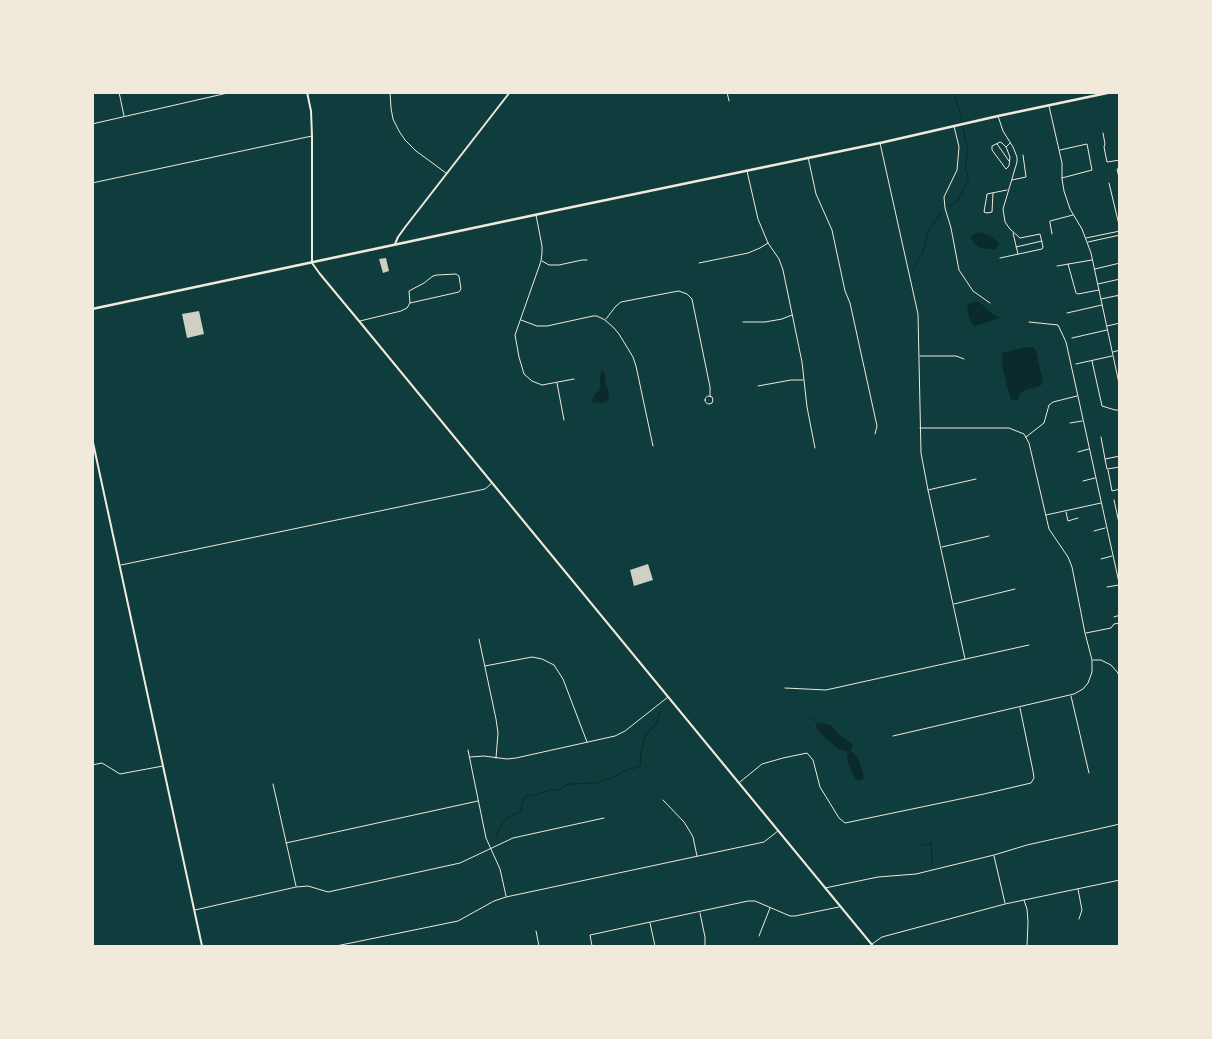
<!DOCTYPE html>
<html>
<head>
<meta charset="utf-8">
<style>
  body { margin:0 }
  #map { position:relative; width:1212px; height:1039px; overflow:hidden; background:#0f3d3e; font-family:"Sofia Sans Condensed",sans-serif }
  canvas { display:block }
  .frame { position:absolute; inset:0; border:94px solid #f1e9da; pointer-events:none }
</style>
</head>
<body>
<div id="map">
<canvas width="1212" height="1039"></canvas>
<div class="frame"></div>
</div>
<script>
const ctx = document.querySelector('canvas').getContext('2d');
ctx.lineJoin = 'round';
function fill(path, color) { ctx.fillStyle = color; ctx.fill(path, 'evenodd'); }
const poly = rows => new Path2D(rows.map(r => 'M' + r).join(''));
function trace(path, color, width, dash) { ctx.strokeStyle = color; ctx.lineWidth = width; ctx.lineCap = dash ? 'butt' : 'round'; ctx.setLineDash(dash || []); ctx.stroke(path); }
fill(poly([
  [980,232,990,236,999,243,998,247,995,249,986,249,980,248,976,245,971,239,973,234],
  [973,302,979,302,985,307,990,312,1000,318,975,326,973,325,970,321,967,307,969,303],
  [1028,347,1033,347,1036,350,1043,383,1040,386,1025,390,1021,392,1018,400,1011,400,1010,397,1003,370,1002,355,1004,352],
  [602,371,605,372,605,380,608,390,609,400,603,403,592,402,594,395,599,391,600,388,600,377,601,372],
  [817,723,821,723,830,725,841,736,852,744,853,747,851,751,849,752,840,750,831,743,818,731,816,727],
  [850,752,852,752,856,755,860,763,864,777,861,780,857,780,853,775,848,763,847,758,847,754]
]), '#0a2a2b');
trace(poly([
  [954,92,962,121],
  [949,207,958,200,962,193,968,180,968,175,965,168,968,151,963,128],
  [913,269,923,253,928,231,941,213],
  [809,717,816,721,817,724],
  [496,837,502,823,508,817,520,812,524,798,528,796,535,795,549,790,558,790,569,784,596,783,614,777,626,770,639,767,640,765,641,752,645,736,657,722,661,711],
  [931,842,932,865],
  [919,845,924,845,930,843]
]), '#0a2a2b', 1);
fill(poly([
  [386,258,389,271,383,273,379,259],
  [199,311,204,334,187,338,182,314],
  [648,564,653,580,634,586,630,570]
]), '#cfcfc3');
trace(poly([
  [119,92,124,116],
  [390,92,391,108,393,119,399,131,405,140,416,151,446,173],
  [727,92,729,101],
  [1049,106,1062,163,1062,179,1064,191,1070,209,1082,229,1091,253,1120,388],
  [998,116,1003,131,1013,147,1017,157,1017,162,1003,209,1005,222,1010,229,1020,238,1040,234,1043,247,1042,249,1000,258],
  [92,124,232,92],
  [954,126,959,147,957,170,944,197,945,208,951,228,959,270,973,291,990,303],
  [1103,133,1105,144,1104,147,1107,162,1120,160],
  [880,143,918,314,921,453,928,490,965,659],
  [997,144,1009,161],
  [1006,147,1002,143,1000,142,992,146,992,150,1006,169,1009,166,1010,157,1006,147,1010,143],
  [1060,150,1087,144,1092,170,1062,178],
  [808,157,816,194,832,230,845,291,850,303,877,426,875,434],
  [1120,169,1117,169,1120,182],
  [747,171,758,219,768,243,779,259,783,270,802,362,807,407,815,448],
  [1012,180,1026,177,1023,155],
  [92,183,312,136],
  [1109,183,1120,229],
  [993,193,992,212,987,213,984,212,987,194,1007,190],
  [536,215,542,246,542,253,541,261,515,335,519,357,524,374,532,381,542,385,574,379],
  [1013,233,1018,254],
  [1052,234,1050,223,1050,221,1073,215],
  [1086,238,1120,231],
  [1088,242,1120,235],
  [1016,247,1042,241],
  [542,261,549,265,559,265,582,260,587,260],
  [699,263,748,253,760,248,768,243],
  [1068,264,1076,293,1078,294,1099,290],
  [1057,266,1092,260],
  [1095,269,1120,263],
  [1098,284,1120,279],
  [1118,296,1120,305],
  [1101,299,1120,295],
  [1067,313,1102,305],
  [606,319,616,306,621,302,673,292,679,291,687,294,692,299,693,304,710,387,710,396],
  [521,320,537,326,547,326,593,316,597,316,605,320,614,328,619,334,633,357,636,366,653,446],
  [360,321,401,311,407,308,410,303,409,291,424,283,433,276,437,275,456,274,459,276,461,289,459,292,410,303],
  [743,322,765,322,782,319,792,315],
  [1029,322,1058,325,1066,342,1120,587],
  [1107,326,1120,323],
  [1072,338,1107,330],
  [1113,352,1120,350],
  [920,356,956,356,964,359],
  [1092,361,1102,406,1115,410,1120,410],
  [1076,364,1112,356],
  [557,383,564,420],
  [758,386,791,380,803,380],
  '705 400a4 4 0 1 1 8 0a4 4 0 1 1-8 0Z',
  [1070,423,1082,421],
  [1026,437,1044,423,1049,405,1053,402,1077,396],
  [1101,437,1105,459],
  [1078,452,1089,449],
  [1120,456,1105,459,1107,469,1120,467],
  [1108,470,1112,491,1120,489],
  [1083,481,1095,478],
  [928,490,976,479],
  [1114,500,1119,523],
  [1066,512,1068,521,1078,518],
  [1046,515,1101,503],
  [1094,531,1105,528],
  [942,547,989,536],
  [1101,559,1112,556],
  [121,565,485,489,492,483],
  [1107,587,1119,585],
  [954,604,1015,589],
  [1114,617,1120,615],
  [1086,633,1111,628,1114,624,1120,623],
  [479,639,496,719,498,733,496,758],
  [1093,660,1101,660,1111,665,1118,673,1120,681],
  [485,666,532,657,542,659,554,665,563,679,587,742],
  [785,688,826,690,1029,645],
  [1071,696,1089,773],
  [893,736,1074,694,1083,689,1088,683,1092,672,1092,660,1085,633,1072,567,1068,557,1049,529,1029,443,1024,434,1009,428,920,428],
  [468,750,486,838,500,869,506,896],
  [470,757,484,756,507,759,516,758,615,736,625,731,668,697],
  [92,765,102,763,120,774,163,766],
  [740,782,762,764,783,758,807,753,813,760,820,787,839,818,845,823,984,794,1031,783,1034,778,1033,771,1020,708],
  [273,784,296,886],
  [663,800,684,822,689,830,693,837,697,856],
  [286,843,478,801],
  [994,856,1005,903],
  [825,888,878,877,916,874,994,855,1027,845,1120,824],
  [1078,889,1082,910,1079,919],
  [1024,900,1027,909,1028,922,1027,946],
  [195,910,296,887,308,886,328,892,460,863,513,838,604,818],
  [700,913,705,937,705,946],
  [650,923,655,946],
  [536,931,539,946],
  [759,936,770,908],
  [872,944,882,937,1005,904,1120,880],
  [336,946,458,921,494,901,506,897,764,842,778,831],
  [592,946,590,935,748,901,755,901,790,916,795,916,839,907]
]), '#f1e9da', 1);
trace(poly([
  [307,92,311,111,312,136,312,263,320,274,359,321,873,946],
  [395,244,398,237,406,226,510,92],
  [92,438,202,946]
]), '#f1e9da', 2);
trace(poly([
  [92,309,558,210,880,143,998,116,1112,92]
]), '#f1e9da', 2.5);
</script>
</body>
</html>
